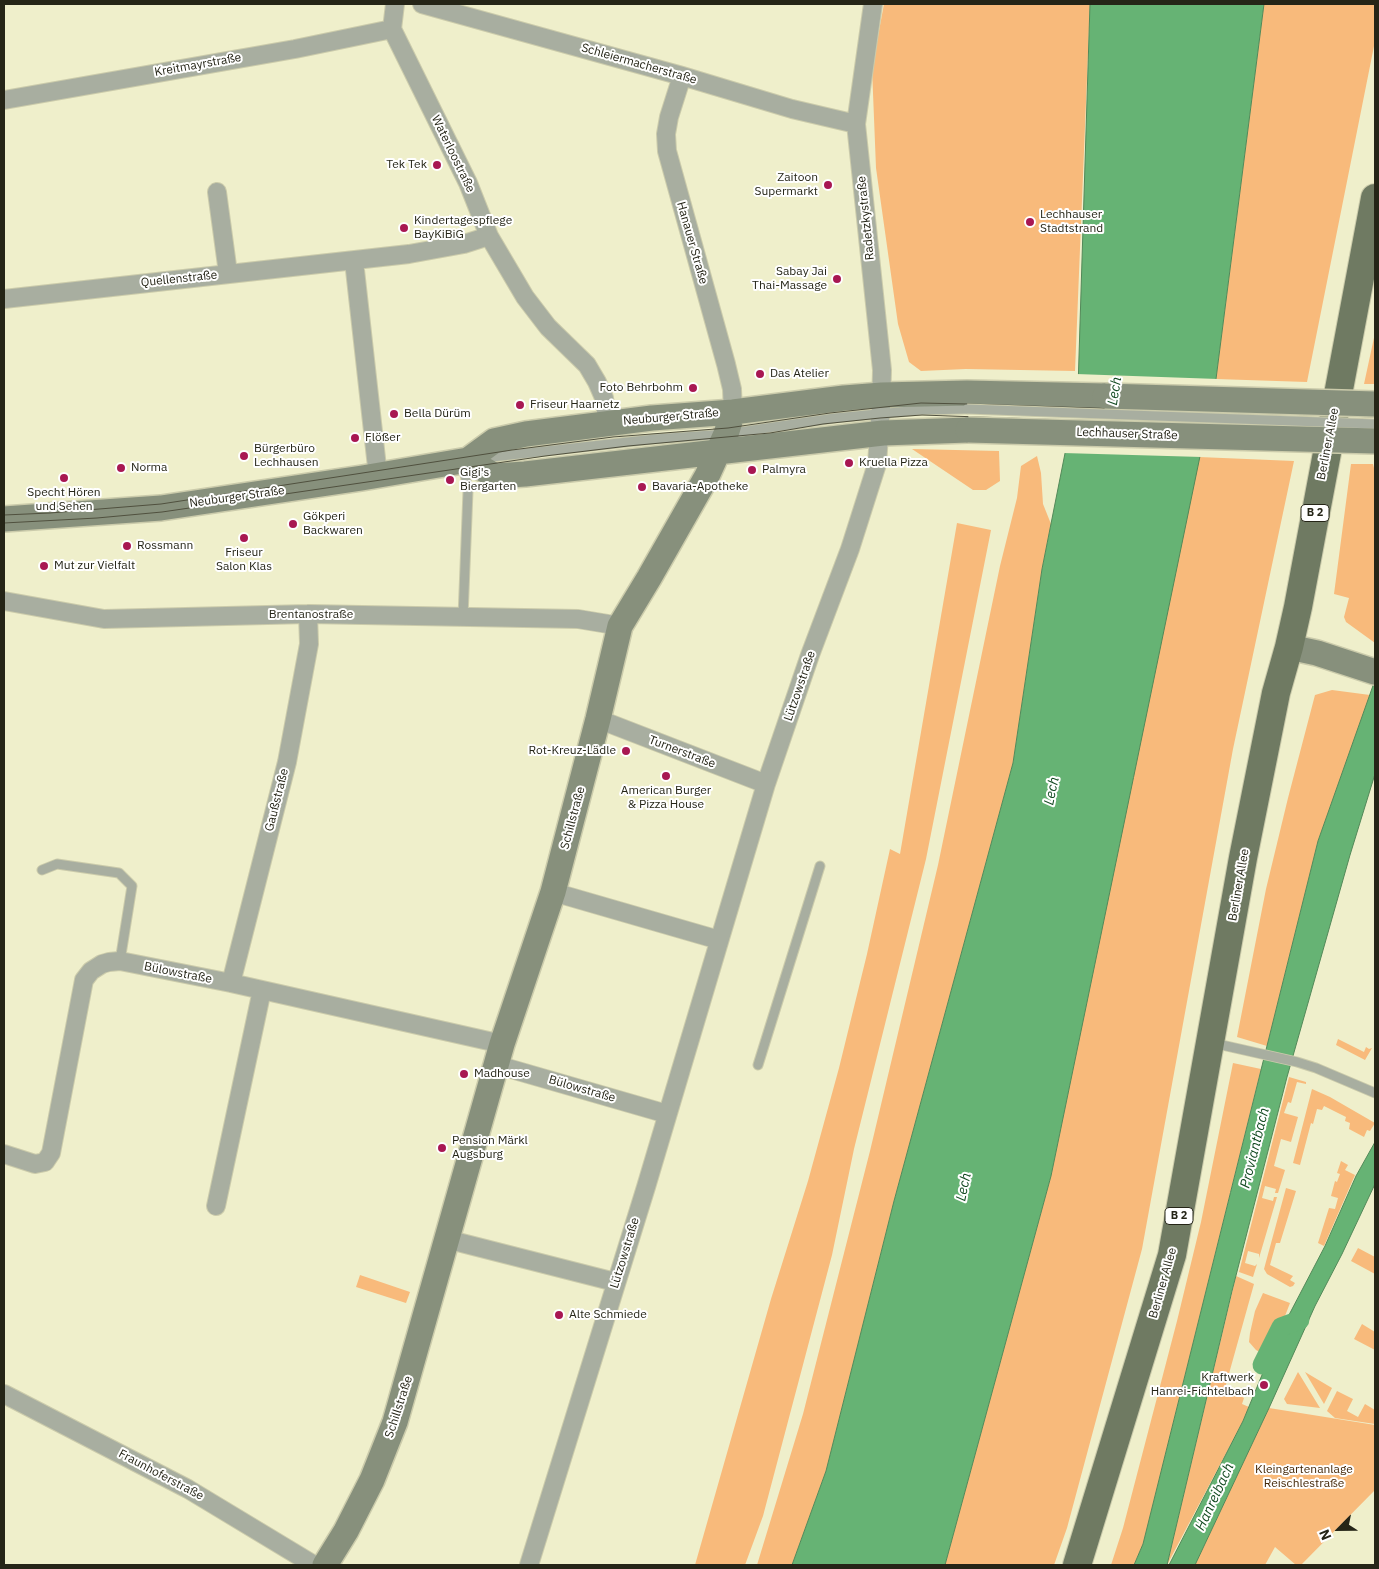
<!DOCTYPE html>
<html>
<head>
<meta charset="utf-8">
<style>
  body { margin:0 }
  #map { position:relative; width:1379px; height:1569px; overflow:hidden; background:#efefcb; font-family:"IBM Plex Sans",sans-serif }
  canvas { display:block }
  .frame { position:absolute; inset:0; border:5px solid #252517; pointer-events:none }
  .north { position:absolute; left:1314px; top:1504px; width:50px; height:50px; -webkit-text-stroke:4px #fff; paint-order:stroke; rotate:247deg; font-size:14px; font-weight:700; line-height:20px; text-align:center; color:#252517 }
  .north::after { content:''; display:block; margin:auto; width:18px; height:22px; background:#252517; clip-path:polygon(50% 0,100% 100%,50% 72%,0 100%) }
</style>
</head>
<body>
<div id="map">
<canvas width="1379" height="1569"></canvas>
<div class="frame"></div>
<div class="north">N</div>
</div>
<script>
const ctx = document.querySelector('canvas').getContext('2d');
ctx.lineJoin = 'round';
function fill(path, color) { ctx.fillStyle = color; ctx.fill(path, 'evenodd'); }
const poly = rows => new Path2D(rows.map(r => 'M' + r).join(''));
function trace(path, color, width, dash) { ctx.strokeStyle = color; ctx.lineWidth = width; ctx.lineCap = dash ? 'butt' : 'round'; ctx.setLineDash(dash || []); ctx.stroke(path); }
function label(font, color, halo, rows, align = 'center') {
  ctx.font = font + ' "IBM Plex Sans",sans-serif'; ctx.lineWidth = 4; ctx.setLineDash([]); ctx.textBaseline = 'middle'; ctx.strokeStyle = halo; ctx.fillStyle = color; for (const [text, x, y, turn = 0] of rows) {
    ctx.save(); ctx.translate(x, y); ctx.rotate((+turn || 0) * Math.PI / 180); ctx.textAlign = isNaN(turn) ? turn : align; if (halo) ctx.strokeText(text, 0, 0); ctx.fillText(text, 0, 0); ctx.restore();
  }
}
fill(poly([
  [884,4,1090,4,1075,371,966,369,921,371,909,362,898,324,876,168,872,68],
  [1264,4,1375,4,1375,41,1307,382,1216,379],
  [1375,333,1375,384,1364,384],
  [912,449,999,451,1000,481,986,490,973,490],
  [1037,456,1041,473,1043,504,1051,524,1042,569,1013,763,894,1201,826,1471,792,1565,757,1565,803,1414,870,1151,938,865,1000,566,1017,498,1021,466],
  [1199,457,1294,461,1233,749,1142,1249,1067,1528,1054,1565,945,1565,1051,1176],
  [1351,464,1373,464,1375,472,1375,643,1346,622,1344,617,1349,598,1334,594],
  [957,523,991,530,926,859,854,1149,832,1255,763,1516,745,1565,695,1565,771,1299,808,1181,839,1068,867,954,890,849,900,854],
  [1332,690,1370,695,1318,841,1267,1046,1237,1037,1266,889,1288,798,1315,695],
  [1338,1039,1364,1052,1366,1047,1369,1049,1372,1048,1365,1060,1336,1045],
  [1233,1063,1261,1069,1143,1544,1134,1565,1111,1565,1123,1528,1177,1321,1201,1222],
  [1289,1077,1306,1082,1306,1084,1297,1082,1291,1103,1288,1102,1284,1113,1298,1117,1291,1142,1281,1139,1274,1166,1285,1170,1278,1193,1275,1193,1276,1189,1265,1186,1262,1198,1273,1201,1274,1197,1277,1197,1259,1258,1259,1254,1248,1251,1245,1263,1255,1266,1257,1264,1253,1277,1239,1272],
  [1312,1089,1330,1097,1375,1123,1370,1131,1367,1130,1364,1137,1349,1129,1350,1123,1345,1121,1346,1117,1324,1106,1322,1110,1317,1109,1313,1124,1311,1123,1300,1165,1293,1163],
  [1341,1161,1348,1165,1345,1170,1355,1175,1324,1246,1318,1243,1329,1208,1335,1209,1338,1198,1331,1196,1335,1181,1337,1182,1340,1174,1337,1173],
  [1286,1188,1296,1191,1280,1243,1276,1243,1270,1265,1293,1276,1290,1280,1295,1283,1293,1286,1290,1287,1267,1274,1264,1269],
  [1358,1248,1375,1257,1375,1274,1351,1261],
  [360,1275,410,1292,406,1303,356,1287],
  [1236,1276,1254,1284,1225,1388,1244,1398,1242,1404,1249,1407,1243,1421,1167,1565],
  [1263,1293,1290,1303,1285,1316,1278,1322,1263,1354,1256,1350,1249,1342,1250,1333,1255,1311],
  [1362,1324,1375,1332,1375,1350,1354,1339],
  [1298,1372,1320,1408,1287,1404,1284,1399],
  [1305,1372,1332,1388,1324,1404],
  [1337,1391,1353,1399,1347,1411,1358,1417,1365,1404,1375,1410,1375,1424,1335,1418,1327,1411],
  [1269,1408,1375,1425,1375,1490,1301,1565,1296,1565,1275,1547,1265,1565,1195,1565]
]), '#f8ba7b');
const water = poly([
  [1090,4,1264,4,1216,379,1051,1176,945,1565,792,1565,826,1471,894,1201,1013,763,1042,569,1078,388,1090,4],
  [1375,680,1375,774,1350,855,1287,1077,1232,1291,1167,1565,1134,1565,1143,1544,1318,841,1375,680],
  [1375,1142,1375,1184,1342,1254,1315,1306,1269,1408,1195,1565,1169,1565,1243,1421,1269,1358,1290,1313,1325,1246,1356,1176,1375,1142]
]);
fill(water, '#66b374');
trace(water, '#528858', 1);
fill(poly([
  [1076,374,1218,379,1202,457,1063,453,1076,388]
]), '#efefcb');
trace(poly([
  [1262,1365,1281,1327,1300,1320]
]), '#66b374', 19);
const lane = poly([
  [483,458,655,439,726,434,835,418,920,410,967,409],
  [463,463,468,491,463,617],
  [42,870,57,864,119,873,132,886,120,961],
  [1213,1043,1297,1062,1316,1068,1375,1093],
  [758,1065,820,866]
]);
const street = poly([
  [395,4,392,29,468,183,489,236,525,297,548,327,587,365,597,382,604,398,608,423],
  [422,4,682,76,792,109,856,124],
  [682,76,669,117,666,134,667,151,726,364,732,389,733,412],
  [4,100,295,49,392,29],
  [217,192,228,273],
  [354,261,378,476],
  [4,299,409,254,464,244,489,236],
  [4,601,104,619,308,614,578,619,620,626],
  [598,719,766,784],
  [553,892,719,940],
  [231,983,287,762,309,644,308,614],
  [497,1065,667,1114],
  [4,1154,35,1164,45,1162,51,1153,84,980,91,971,102,964,109,962,120,961,231,983,502,1044],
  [216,1206,262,990],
  [446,1239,615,1282],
  [4,1394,188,1489,314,1565],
  [529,1565,646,1187,766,784,810,655,850,549,877,464,881,407,882,370,856,124,873,4]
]);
const secondary = poly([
  [468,460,495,476,525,474,883,433,968,430],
  [4,519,161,508,362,478,468,460,494,441,526,434,652,418,733,412,844,398,882,395,967,393,1105,396],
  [1289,647,1317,653,1375,672],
  [325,1565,346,1531,372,1480,395,1422,502,1044,553,892,598,719,620,626,649,578,707,476,726,434,733,412]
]);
const primary = poly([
  [1077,1565,1172,1255,1243,858,1276,693,1289,647,1298,607,1375,198]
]);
trace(lane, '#cbcbab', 11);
trace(street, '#cbcbab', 20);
trace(secondary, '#cbcbab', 28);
trace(primary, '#cbcbab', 30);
trace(lane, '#a8aea0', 9);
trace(street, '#a8aea0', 18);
trace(secondary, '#87907c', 25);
trace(primary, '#6f7a62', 28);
trace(poly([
  [4,515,50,513,161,504,512,450,613,437,728,428,830,413,921,403,967,404,1375,417],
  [4,523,97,518,162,512,545,456,628,446,770,433,823,424,880,418,922,415,1375,431]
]), '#50503e', 1);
const laneBridge = poly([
  [967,409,1375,424]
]);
const secondaryBridge = poly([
  [1105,396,1375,404],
  [968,430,1375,441]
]);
trace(laneBridge, '#cbcbab', 11, []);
trace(secondaryBridge, '#cbcbab', 28, []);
trace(laneBridge, '#a8aea0', 9);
trace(secondaryBridge, '#87907c', 25);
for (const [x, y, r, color] of [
  [437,165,5,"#a81752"],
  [828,185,5,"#a81752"],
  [1030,222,5,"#a81752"],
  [404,228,5,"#a81752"],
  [837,279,5,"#a81752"],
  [760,374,5,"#a81752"],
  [693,388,5,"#a81752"],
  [520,405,5,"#a81752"],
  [394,414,5,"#a81752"],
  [355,438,5,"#a81752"],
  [244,456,5,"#a81752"],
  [849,463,5,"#a81752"],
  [121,468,5,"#a81752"],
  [752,470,5,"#a81752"],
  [64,478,5,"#a81752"],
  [450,480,5,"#a81752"],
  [642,487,5,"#a81752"],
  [293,524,5,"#a81752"],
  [244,538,5,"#a81752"],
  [127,546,5,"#a81752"],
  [44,566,5,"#a81752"],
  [626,751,5,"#a81752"],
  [666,776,5,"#a81752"],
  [464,1074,5,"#a81752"],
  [442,1148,5,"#a81752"],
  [559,1315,5,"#a81752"],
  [1264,1385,5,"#a81752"]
]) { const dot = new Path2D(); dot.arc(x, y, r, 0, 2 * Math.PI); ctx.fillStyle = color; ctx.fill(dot); trace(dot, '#fff', 2); }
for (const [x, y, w] of [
  [1315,513,28],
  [1179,1216,28]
]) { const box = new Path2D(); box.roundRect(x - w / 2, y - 8.5, w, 17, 4); ctx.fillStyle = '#fff'; ctx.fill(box); trace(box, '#252517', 1); }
label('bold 11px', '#252517', null, [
  ["B 2",1315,513],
  ["B 2",1179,1216]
]);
label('12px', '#252517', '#fff', [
  ["Schleiermacherstraße",639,64,16],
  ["Kreitmayrstraße",198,65,-10],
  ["Waterloostraße",453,154,64],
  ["Radetzkystraße",866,218,-96],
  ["Hanauer Straße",692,243,74],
  ["Quellenstraße",179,279,-6],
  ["Neuburger Straße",671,417,-5],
  ["Lechhauser Straße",1127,434,2],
  ["Berliner Allee",1328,444,-79],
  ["Neuburger Straße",237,497,-8],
  ["Brentanostraße",311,615],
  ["Lützowstraße",800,686,-71],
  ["Turnerstraße",682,752,21],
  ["Gaußstraße",277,800,-76],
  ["Schillstraße",573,818,-75],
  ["Berliner Allee",1239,885,-80],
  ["Bülowstraße",178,973,11],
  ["Bülowstraße",582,1089,16],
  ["Lützowstraße",625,1253,-73],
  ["Berliner Allee",1163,1283,-74],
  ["Schillstraße",399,1407,-72],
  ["Fraunhoferstraße",161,1475,28]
]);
label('12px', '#252517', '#fff', [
  ["Tek Tek",427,165,"right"],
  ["Zaitoon",818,178,"right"],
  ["Supermarkt",818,192,"right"],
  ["Lechhauser",1040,215],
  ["Stadtstrand",1040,229],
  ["Kindertagespflege",414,221],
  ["BayKiBiG",414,235],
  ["Sabay Jai",827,272,"right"],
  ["Thai-Massage",827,286,"right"],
  ["Das Atelier",770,374],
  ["Foto Behrbohm",683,388,"right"],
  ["Friseur Haarnetz",530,405],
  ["Bella Dürüm",404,414],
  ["Flößer",365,438],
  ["Bürgerbüro",254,449],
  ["Lechhausen",254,463],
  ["Kruella Pizza",859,463],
  ["Norma",131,468],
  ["Palmyra",762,470],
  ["Gigi's",460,473],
  ["Biergarten",460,487],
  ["Bavaria-Apotheke",652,487],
  ["Specht Hören",64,493,"center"],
  ["und Sehen",64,507,"center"],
  ["Gökperi",303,517],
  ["Backwaren",303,531],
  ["Rossmann",137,546],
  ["Friseur",244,553,"center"],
  ["Salon Klas",244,567,"center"],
  ["Mut zur Vielfalt",54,566],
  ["Rot-Kreuz-Lädle",616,751,"right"],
  ["American Burger",666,791,"center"],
  ["& Pizza House",666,805,"center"],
  ["Madhouse",474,1074],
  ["Pension Märkl",452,1141],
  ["Augsburg",452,1155],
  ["Alte Schmiede",569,1315],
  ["Kraftwerk",1254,1378,"right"],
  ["Hanrei-Fichtelbach",1254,1392,"right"]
], 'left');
label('12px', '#442808', '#fff', [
  ["Kleingartenanlage",1304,1470],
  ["Reischlestraße",1304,1484]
]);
label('italic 14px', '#124a21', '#fff', [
  ["Lech",1115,391,-81],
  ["Lech",1052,791,-78],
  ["Proviantbach",1255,1148,-76],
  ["Lech",964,1187,-78],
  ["Hanreibach",1215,1497,-65]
]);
</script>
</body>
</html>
